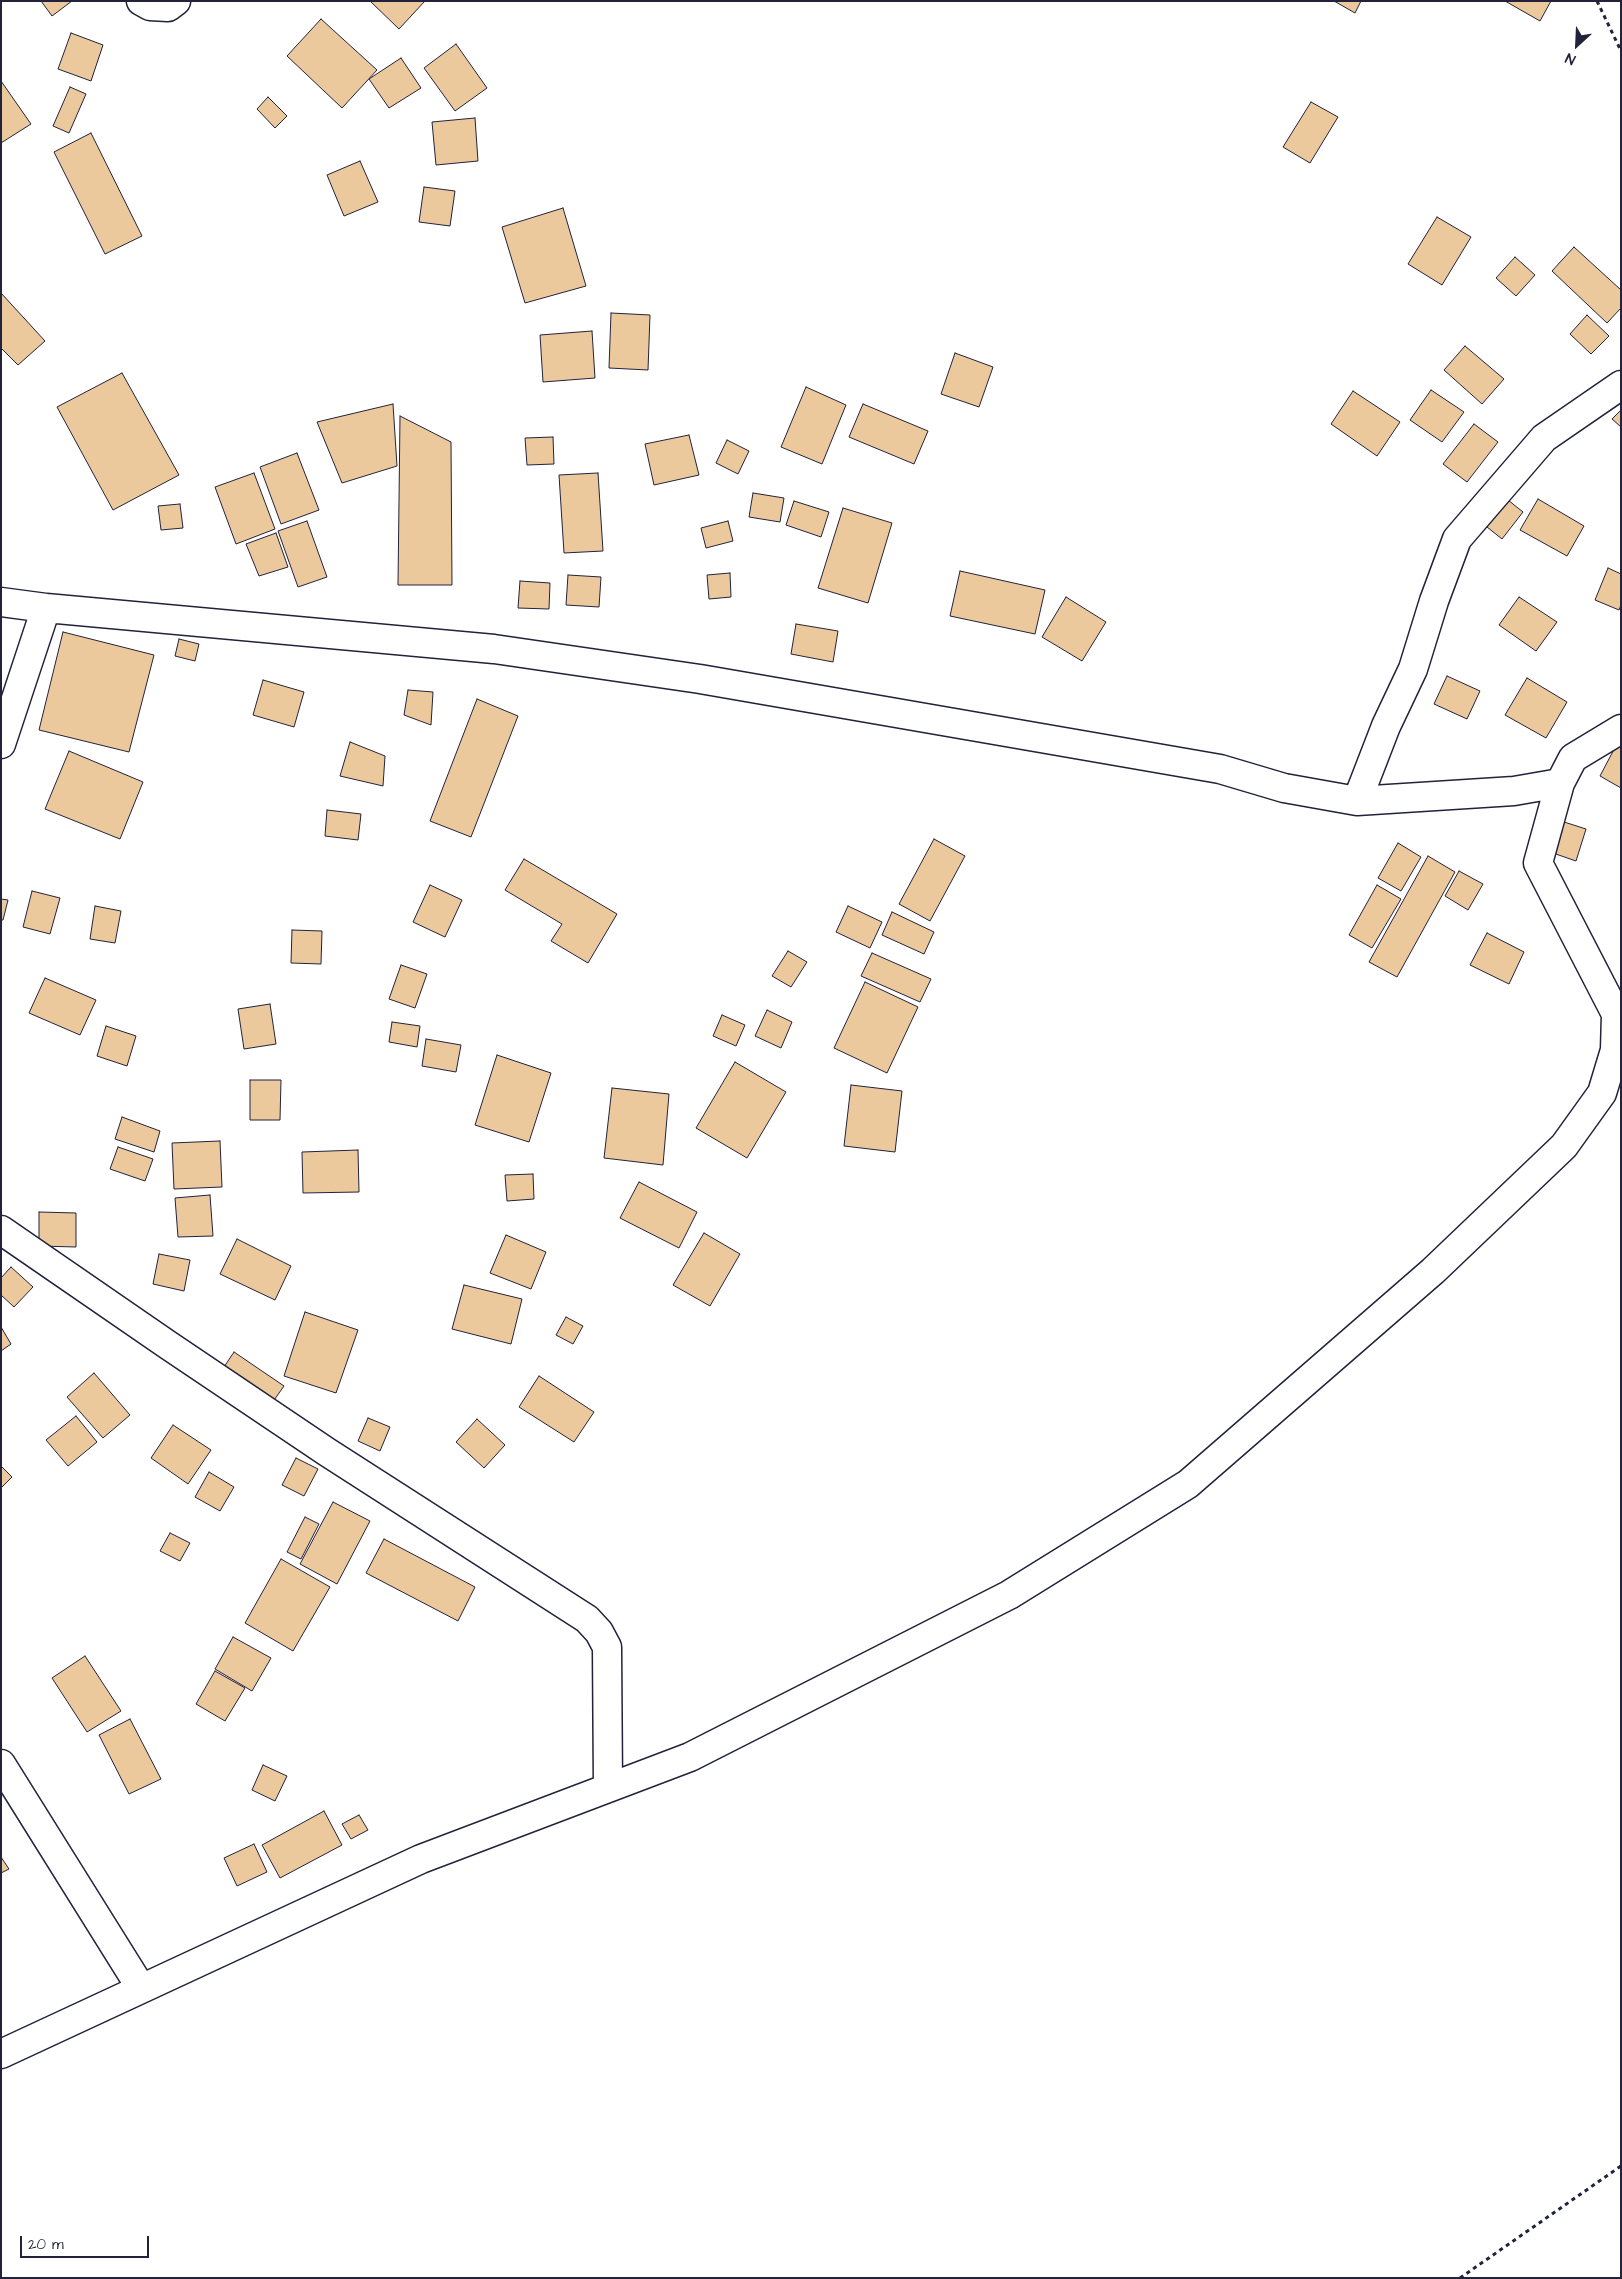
<!DOCTYPE html>
<html>
<head>
<meta charset="utf-8">
<style>
  body { margin:0 }
  #map { position:relative; width:1622px; height:2279px; overflow:hidden; background:#fff; font-family:"Architects Daughter",sans-serif }
  canvas { display:block }
  .frame { position:absolute; inset:0; border:2px solid #22223b; pointer-events:none }
  .north { position:absolute; left:1552px; top:20px; width:50px; height:50px; -webkit-text-stroke:4px #fff; paint-order:stroke; rotate:205deg; font-size:14px; font-weight:700; line-height:20px; text-align:center; color:#22223b }
  .north::after { content:''; display:block; margin:auto; width:18px; height:22px; background:#22223b; clip-path:polygon(50% 0,100% 100%,50% 72%,0 100%) }
  .scale { position:absolute; left:20px; top:2236px; width:129px; height:22px; box-sizing:border-box; border:2px solid #22223b; border-top:0; padding-left:6px; font-size:15px; line-height:18px; white-space:nowrap; color:#22223b; -webkit-text-stroke:4px #fff; paint-order:stroke }
</style>
</head>
<body>
<div id="map">
<canvas width="1622" height="2279"></canvas>
<div class="frame"></div>
<div class="north">N</div>
<div class="scale">20 m</div>
</div>
<script>
const ctx = document.querySelector('canvas').getContext('2d');
ctx.lineJoin = 'round';
function fill(path, color) { ctx.fillStyle = color; ctx.fill(path, 'evenodd'); }
const poly = rows => new Path2D(rows.map(r => 'M' + r).join(''));
function trace(path, color, width, dash) { ctx.strokeStyle = color; ctx.lineWidth = width; ctx.lineCap = dash ? 'butt' : 'round'; ctx.setLineDash(dash || []); ctx.stroke(path); }
const building = poly([
  [41,1,72,1,52,16,41,1],
  [370,1,425,1,399,29,370,1],
  [1334,1,1361,1,1355,13,1334,1],
  [1505,1,1551,1,1540,21,1505,1],
  [321,19,377,70,342,108,287,56,321,19],
  [71,33,103,45,91,81,58,69,71,33],
  [456,44,487,88,455,111,424,68,456,44],
  [401,58,421,88,389,108,369,79,401,58],
  [1,81,31,124,1,143,1,81],
  [70,87,86,94,69,133,53,126,70,87],
  [268,97,287,116,275,128,257,109,268,97],
  [1311,102,1338,117,1310,163,1283,147,1311,102],
  [475,118,478,161,436,165,432,122,475,118],
  [91,133,142,236,105,254,54,152,91,133],
  [360,161,378,202,344,216,327,175,360,161],
  [424,187,455,191,450,226,419,222,424,187],
  [563,208,586,286,525,303,502,227,563,208],
  [1437,217,1471,237,1442,285,1408,264,1437,217],
  [1574,247,1621,290,1621,308,1607,323,1552,271,1574,247],
  [1515,257,1535,275,1516,296,1496,278,1515,257],
  [1,293,45,341,18,365,1,348,1,293],
  [611,313,650,315,648,370,609,368,611,313],
  [1587,315,1609,336,1591,354,1570,334,1587,315],
  [592,331,595,378,543,382,540,335,592,331],
  [1465,346,1504,379,1482,404,1444,370,1465,346],
  [955,353,993,367,979,407,941,394,955,353],
  [122,373,179,475,113,510,57,407,122,373],
  [806,387,846,405,822,464,781,447,806,387],
  [1431,390,1464,412,1442,442,1410,420,1431,390],
  [1353,391,1400,422,1377,456,1331,424,1353,391],
  [393,404,397,466,342,483,317,422,393,404],
  [863,404,928,431,914,464,849,437,863,404],
  [1621,410,1621,427,1612,419,1621,410],
  [400,416,451,442,452,585,398,585,400,416],
  [1474,424,1498,442,1467,482,1443,464,1474,424],
  [689,435,699,475,654,485,645,444,689,435],
  [553,437,554,464,527,465,525,438,553,437],
  [727,440,749,451,738,474,716,463,727,440],
  [297,453,319,510,281,524,260,467,297,453],
  [254,473,275,529,236,544,215,487,254,473],
  [598,473,603,551,564,553,559,475,598,473],
  [753,493,784,498,780,522,749,517,753,493],
  [1503,496,1523,512,1502,539,1482,523,1503,496],
  [1538,499,1584,526,1567,556,1520,530,1538,499],
  [794,501,829,512,821,537,786,525,794,501],
  [180,504,183,528,161,530,158,506,180,504],
  [843,508,892,523,868,603,818,588,843,508],
  [307,521,327,577,298,587,278,531,307,521],
  [728,521,733,541,706,548,701,528,728,521],
  [276,533,288,567,259,576,246,544,276,533],
  [1608,568,1621,574,1621,605,1619,610,1595,600,1608,568],
  [960,571,1045,590,1035,634,950,616,960,571],
  [730,573,731,597,709,599,707,575,730,573],
  [568,575,601,577,599,607,566,605,568,575],
  [520,581,550,583,549,609,518,608,520,581],
  [1066,597,1106,622,1082,661,1042,637,1066,597],
  [1519,597,1557,622,1536,651,1499,625,1519,597],
  [796,624,838,631,833,662,791,654,796,624],
  [63,632,154,655,129,752,39,730,63,632],
  [179,639,199,644,195,661,175,656,179,639],
  [1447,676,1480,691,1467,719,1434,704,1447,676],
  [1527,678,1567,702,1546,738,1505,715,1527,678],
  [263,680,304,692,294,727,253,715,263,680],
  [408,690,433,692,431,725,404,715,408,690],
  [477,699,518,716,471,837,430,821,477,699],
  [1620,738,1621,738,1621,788,1600,776,1620,738],
  [350,742,385,756,383,786,340,776,350,742],
  [69,751,143,782,120,839,45,809,69,751],
  [327,810,361,814,358,840,325,836,327,810],
  [1561,821,1586,829,1576,861,1550,852,1561,821],
  [934,839,965,856,930,921,899,904,934,839],
  [1398,843,1421,857,1401,891,1378,878,1398,843],
  [1428,856,1455,872,1397,977,1369,962,1428,856],
  [524,859,617,914,588,963,551,941,562,924,505,890,524,859],
  [1459,871,1483,884,1468,910,1445,896,1459,871],
  [430,885,462,900,445,937,413,922,430,885],
  [1377,885,1401,899,1372,948,1349,935,1377,885],
  [32,891,60,898,50,934,23,927,32,891],
  [1,899,8,900,3,920,1,920,1,899],
  [95,906,121,911,115,943,90,939,95,906],
  [848,906,882,922,870,948,836,932,848,906],
  [892,912,934,932,924,954,882,935,892,912],
  [292,930,322,931,321,964,291,963,292,930],
  [1487,933,1524,952,1509,984,1470,965,1487,933],
  [788,951,807,962,791,987,772,976,788,951],
  [872,953,931,979,920,1002,861,976,872,953],
  [401,965,427,974,415,1008,389,999,401,965],
  [45,978,96,1000,80,1035,29,1013,45,978],
  [865,982,918,1007,887,1073,834,1048,865,982],
  [270,1004,276,1044,244,1049,238,1009,270,1004],
  [767,1010,792,1022,781,1048,755,1036,767,1010],
  [722,1015,745,1025,736,1046,713,1036,722,1015],
  [392,1022,420,1026,417,1047,389,1042,392,1022],
  [106,1026,136,1036,127,1066,97,1056,106,1026],
  [426,1039,461,1045,456,1072,422,1066,426,1039],
  [497,1055,551,1073,529,1142,475,1125,497,1055],
  [735,1062,786,1092,747,1158,696,1128,735,1062],
  [250,1080,281,1080,280,1120,250,1120,250,1080],
  [851,1085,902,1091,895,1152,844,1146,851,1085],
  [612,1088,669,1094,663,1165,604,1158,612,1088],
  [122,1117,160,1131,154,1152,115,1139,122,1117],
  [220,1141,222,1187,174,1189,172,1143,220,1141],
  [118,1147,153,1159,145,1181,110,1169,118,1147],
  [358,1150,359,1192,303,1193,302,1152,358,1150],
  [533,1174,534,1199,507,1201,505,1175,533,1174],
  [639,1182,697,1212,679,1248,620,1218,639,1182],
  [210,1195,213,1236,178,1237,175,1198,210,1195],
  [39,1212,76,1213,76,1247,39,1246,39,1212],
  [704,1233,740,1254,710,1306,673,1285,704,1233],
  [506,1235,546,1252,531,1289,490,1273,506,1235],
  [237,1239,291,1266,275,1300,220,1274,237,1239],
  [159,1254,190,1260,184,1291,153,1284,159,1254],
  [11,1267,33,1287,14,1307,1,1295,1,1278,11,1267],
  [464,1285,522,1299,511,1344,452,1329,464,1285],
  [305,1312,358,1330,336,1393,284,1376,305,1312],
  [566,1317,583,1326,573,1344,556,1335,566,1317],
  [1,1327,11,1344,1,1351,1,1327],
  [234,1352,284,1386,272,1403,222,1370,234,1352],
  [94,1373,130,1415,103,1438,67,1397,94,1373],
  [539,1376,594,1412,574,1442,519,1407,539,1376],
  [76,1416,97,1442,68,1466,46,1440,76,1416],
  [368,1418,390,1427,380,1451,358,1441,368,1418],
  [477,1419,505,1445,484,1468,456,1442,477,1419],
  [173,1425,211,1450,188,1484,151,1458,173,1425],
  [296,1458,318,1469,304,1496,282,1485,296,1458],
  [1,1466,12,1477,1,1488,1,1466],
  [209,1472,234,1487,220,1511,195,1497,209,1472],
  [333,1502,370,1521,337,1584,300,1564,333,1502],
  [305,1517,319,1524,301,1559,287,1552,305,1517],
  [170,1533,190,1543,180,1561,160,1551,170,1533],
  [384,1539,475,1587,458,1621,366,1573,384,1539],
  [281,1559,330,1587,293,1651,245,1623,281,1559],
  [233,1637,271,1658,252,1691,215,1669,233,1637],
  [85,1656,121,1711,87,1732,52,1678,85,1656],
  [215,1671,245,1688,225,1721,196,1704,215,1671],
  [130,1719,161,1779,129,1794,99,1735,130,1719],
  [263,1765,287,1776,275,1801,252,1790,263,1765],
  [324,1811,342,1845,280,1878,262,1845,324,1811],
  [359,1815,368,1830,351,1839,342,1824,359,1815],
  [254,1844,267,1872,237,1886,224,1858,254,1844],
  [1,1857,9,1869,1,1873,1,1857]
]);
fill(building, '#ecc99d');
trace(building, '#22223b', 1);
const minor = poly([
  [141,1,150,6,168,7,176,1],
  [1,602,46,608,494,649,700,679,1220,769,1284,788,1357,801,1514,791,1560,783,1573,758,1621,729],
  [1,744,46,608],
  [1357,801,1386,726,1413,669,1434,601,1457,539,1544,438,1621,385],
  [1,1230,168,1345,327,1452,587,1619,599,1632,607,1647,608,1788],
  [1,1764,141,1988],
  [1,2054,421,1859,690,1757,1009,1595,1188,1484,1433,1271,1564,1146,1602,1093,1615,1050,1616,1014,1538,863,1560,783]
]);
trace(minor, '#22223b', 31);
trace(poly([
  [1597,1,1621,51],
  [1460,2278,1621,2166]
]), '#22223b', 3, [4, 4]);
trace(minor, '#fff', 28);
</script>
</body>
</html>
